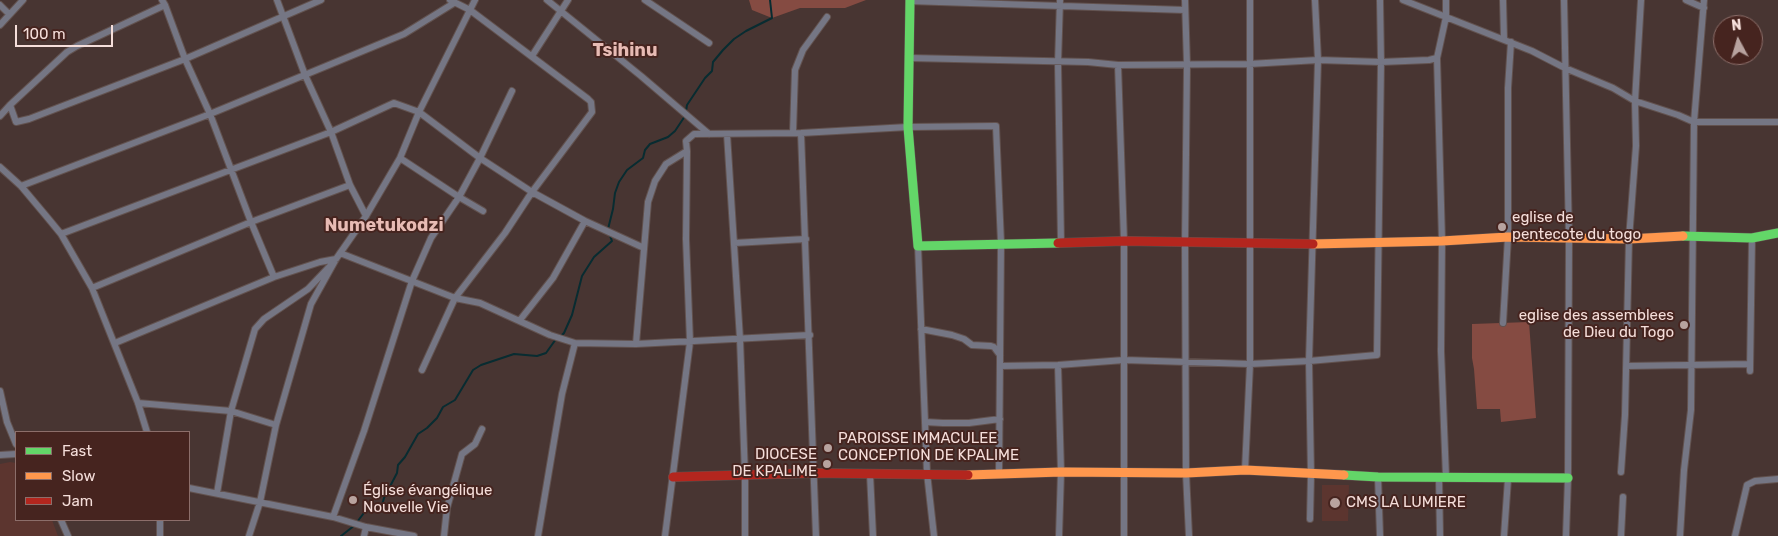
<!DOCTYPE html>
<html>
<head>
<meta charset="utf-8">
<style>
  body { margin:0 }
  #map { position:relative; width:1778px; height:536px; overflow:hidden; background:#483532; font-family:Rubik,sans-serif }
  canvas { display:block }
  .legend { position:absolute; left:15px; top:431px; width:175px; height:90px; box-sizing:border-box; background:#46241f; border:1px solid #8c6e6a; margin:0; padding:6px 9px; list-style:none; font-size:15px; color:#f5deda }
  .legend li { display:flex; align-items:center; gap:10px; height:25px }
  .legend b { width:25px; border:1px solid #8c6e6a }
  .north { position:absolute; left:1713px; top:15px; width:50px; height:50px; box-sizing:border-box; background:#46241f; border:1px solid #8c6e6a; border-radius:50%; rotate:354deg; font-size:14px; font-weight:700; line-height:20px; text-align:center; color:#f5deda }
  .north::after { content:''; display:block; margin:auto; width:18px; height:22px; background:#b8a39f; clip-path:polygon(50% 0,100% 100%,50% 72%,0 100%) }
  .scale { position:absolute; left:15px; top:25px; width:98px; height:22px; box-sizing:border-box; border:2px solid #f5deda; border-top:0; padding-left:6px; font-size:15px; line-height:18px; white-space:nowrap; color:#f5deda; -webkit-text-stroke:4px #46241f; paint-order:stroke }
</style>
</head>
<body>
<div id="map">
<canvas width="1778" height="536"></canvas>
<ul class="legend">
<li><b style="height:6px;background:#63d668"></b>Fast</li>
<li><b style="height:6px;background:#ff974d"></b>Slow</li>
<li><b style="height:6px;background:#b3261e"></b>Jam</li>
</ul>
<div class="north">N</div>
<div class="scale">100 m</div>
</div>
<script>
const ctx = document.querySelector('canvas').getContext('2d');
ctx.lineJoin = 'round';
function fill(path, color) { ctx.fillStyle = color; ctx.fill(path, 'evenodd'); }
const poly = rows => new Path2D(rows.map(r => 'M' + r).join(''));
function trace(path, color, width, dash) { ctx.strokeStyle = color; ctx.lineWidth = width; ctx.lineCap = dash ? 'butt' : 'round'; ctx.setLineDash(dash || []); ctx.stroke(path); }
function label(font, color, halo, rows, align = 'center') {
  ctx.font = font + ' Rubik,sans-serif'; ctx.lineWidth = 4; ctx.setLineDash([]); ctx.textBaseline = 'middle'; ctx.strokeStyle = halo; ctx.fillStyle = color; for (const [text, x, y, turn = 0] of rows) {
    ctx.save(); ctx.translate(x, y); ctx.rotate((+turn || 0) * Math.PI / 180); ctx.textAlign = isNaN(turn) ? turn : align; if (halo) ctx.strokeText(text, 0, 0); ctx.fillText(text, 0, 0); ctx.restore();
  }
}
fill(poly([
  [10,462,16,463,16,520,52,520,58,536,0,536,0,464],
  [1322,485,1349,485,1348,521,1322,521]
]), '#5c352f');
fill(poly([
  [749,0,866,0,845,8,800,8,772,18,752,10],
  [1529,322,1536,418,1501,422,1500,409,1477,409,1474,369,1472,358,1472,324]
]), '#854b42');
trace(poly([
  [686,111,687,105,705,78,712,71,713,62,723,50,734,39,746,31,772,18,770,0],
  [608,229,613,209,615,193,619,182,627,170,643,158,645,150,650,144,668,137,675,131,685,116],
  [560,337,564,333,572,315,582,276,594,257,612,241,610,236],
  [357,522,367,509,374,509,382,505,384,498,397,473,398,465,405,457,418,434,427,428,437,418,443,407,455,400,473,370,481,365,514,354,537,356,546,353,556,339],
  [341,536,355,525]
]), '#082c31', 2);
const street = poly([
  [277,0,305,75,331,132,350,185,366,216],
  [547,0,641,76,709,134],
  [645,0,709,43],
  [1060,0,1058,63,1061,243],
  [1185,0,1187,65,1185,242,1186,473,1189,536],
  [1403,0,1532,51,1565,68,1613,88,1635,101,1678,115,1694,122,1778,122],
  [1503,0,1504,39],
  [1564,0,1569,238,1568,478,1566,536],
  [1686,0,1704,8],
  [909,1,1185,10],
  [0,5,9,14],
  [165,5,185,59,210,114,251,222,274,277],
  [0,25,23,0],
  [532,56,568,0],
  [910,58,1088,62,1118,65,1249,64,1318,60,1381,62,1429,60,1437,58,1446,17,1446,0],
  [1437,58,1442,241,1441,351,1446,477],
  [1118,65,1124,241,1124,536],
  [10,105,16,122,29,119,185,59,321,0],
  [0,116,10,105,67,52,77,46,165,5,162,0],
  [793,133,795,70,803,50,827,17],
  [801,133,816,536],
  [727,134,740,339,745,476,745,536],
  [400,158,459,197,483,211],
  [0,167,21,186,47,217,61,234,92,288,138,403,147,432],
  [21,186,210,114,404,34,454,3],
  [61,234,331,132,394,103,419,112,480,158,532,192,585,221,644,248],
  [734,243,806,239],
  [918,246,927,473,934,536],
  [340,253,455,298,480,303,550,335,575,343],
  [92,288,251,222,350,185],
  [520,320,553,278,585,221],
  [1503,323,1508,237,1508,88,1511,42],
  [921,329,952,335,964,339,972,345,991,346,994,347,1000,355],
  [115,343,274,277,320,262,336,259],
  [636,344,648,202,655,181,666,164,687,151,686,141,694,134,801,133,908,127,996,126,1001,243,999,475],
  [1058,365,1061,472,1059,536],
  [1000,366,1058,365,1124,360,1250,364,1309,361,1377,355,1381,62,1380,0],
  [1627,366,1750,364],
  [422,370,455,298,505,233,532,192,592,112,591,102,588,99,470,10,450,0],
  [1750,371,1752,238],
  [0,391,7,422,16,444],
  [138,403,231,411,276,425],
  [925,422,943,423,969,423,1000,419],
  [0,455,16,454],
  [1245,470,1250,364,1250,0],
  [1621,472,1625,415,1629,239,1636,146,1635,101,1641,0],
  [870,474,873,536],
  [1378,477,1380,536],
  [1439,478,1440,536],
  [189,488,333,517,366,527,414,536],
  [217,493,231,411,255,329,264,319,308,289,330,266],
  [333,517,364,431,412,281,431,238,459,197,480,158,512,91],
  [1310,519,1311,475,1309,361,1318,60,1315,0],
  [61,520,68,536],
  [160,520,160,536],
  [249,536,260,502,276,425,311,304,336,259,366,216,400,158,419,112,475,0],
  [364,536,366,527],
  [444,536,447,508,462,454,475,444,482,429],
  [538,536,562,394,575,343,636,344,810,335],
  [665,536,690,342,686,239,687,151],
  [1504,536,1508,479],
  [1621,536,1623,497],
  [1680,536,1684,470,1691,410,1694,122,1704,0],
  [1735,536,1747,485,1755,481,1778,479]
]);
const fast = poly([
  [910,0,908,127,918,246,1058,243],
  [1683,236,1752,238,1778,233],
  [1344,475,1378,477,1568,478]
]);
const slow = poly([
  [1313,244,1442,241,1508,237,1629,239,1683,236],
  [968,475,1061,472,1186,473,1245,470,1344,475]
]);
const jam = poly([
  [1058,243,1124,241,1313,244],
  [673,477,813,473,968,475]
]);
trace(street, '#62524f', 8);
trace(fast, '#62524f', 10);
trace(slow, '#62524f', 10);
trace(jam, '#62524f', 10);
trace(street, '#757684', 6);
trace(fast, '#63d668', 9);
trace(slow, '#ff974d', 9);
trace(jam, '#b3261e', 9);
for (const [x, y, r, color] of [
  [1502,227,5,"#b8a39f"],
  [1684,325,5,"#b8a39f"],
  [828,448,5,"#b8a39f"],
  [827,464,5,"#b8a39f"],
  [353,500,5,"#b8a39f"],
  [1335,503,6,"#b8a39f"]
]) { const dot = new Path2D(); dot.arc(x, y, r, 0, 2 * Math.PI); ctx.fillStyle = color; ctx.fill(dot); trace(dot, '#46241f', 2); }
label('15px', '#f5deda', '#46241f', [
  ["eglise de",1512,218],
  ["pentecote du togo",1512,235],
  ["eglise des assemblees",1674,316,"right"],
  ["de Dieu du Togo",1674,333,"right"],
  ["PAROISSE IMMACULEE",838,439],
  ["CONCEPTION DE KPALIME",838,456],
  ["DIOCESE",817,455,"right"],
  ["DE KPALIME",817,472,"right"],
  ["Église évangélique",363,491],
  ["Nouvelle Vie",363,508],
  ["CMS LA LUMIERE",1346,503]
], 'left');
label('bold 18px', '#e7bbb4', '#46241f', [
  ["Tsihinu",625,51],
  ["Numetukodzi",384,226]
]);
</script>
</body>
</html>
